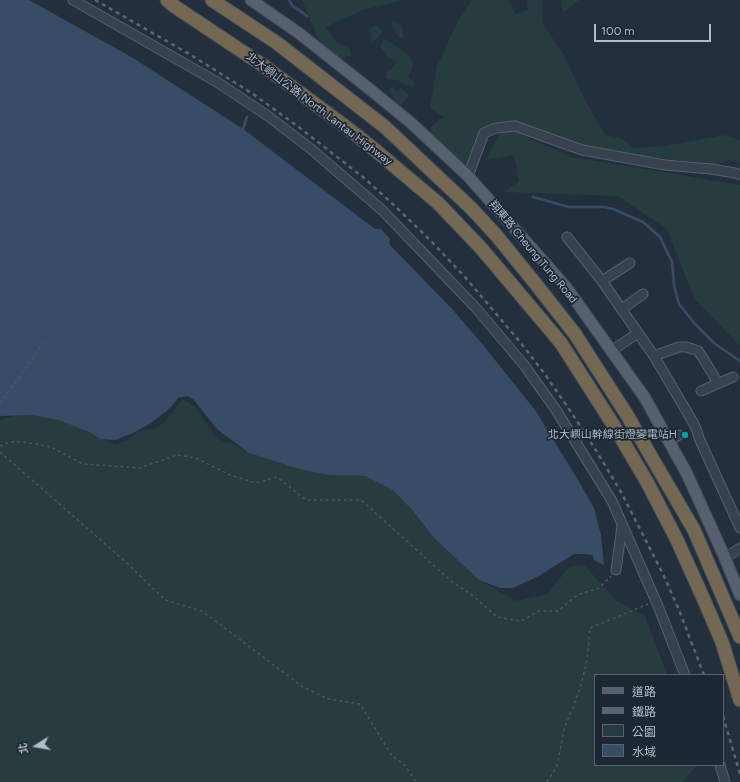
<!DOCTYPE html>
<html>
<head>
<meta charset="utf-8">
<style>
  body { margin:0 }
  #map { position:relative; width:740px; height:782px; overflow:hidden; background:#242f3e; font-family:Figtree,"Noto Sans TC",sans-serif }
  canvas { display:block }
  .legend { position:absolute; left:594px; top:674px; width:130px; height:92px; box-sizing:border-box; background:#1d2633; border:1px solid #59626f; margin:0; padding:5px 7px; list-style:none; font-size:12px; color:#b4bcc9 }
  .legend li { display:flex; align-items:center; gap:8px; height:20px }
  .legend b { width:20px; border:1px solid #59626f }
  .north { position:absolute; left:16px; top:726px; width:40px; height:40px; -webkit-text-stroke:3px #1d2633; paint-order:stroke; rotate:259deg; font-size:11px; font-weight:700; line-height:16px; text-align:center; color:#b4bcc9 }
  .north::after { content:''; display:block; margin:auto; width:14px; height:18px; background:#b4bcc9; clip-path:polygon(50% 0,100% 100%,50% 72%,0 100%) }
  .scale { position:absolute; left:594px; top:24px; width:117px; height:18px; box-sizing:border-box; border:2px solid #b4bcc9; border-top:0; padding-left:5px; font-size:12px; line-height:14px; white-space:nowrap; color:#b4bcc9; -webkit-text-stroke:3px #1d2633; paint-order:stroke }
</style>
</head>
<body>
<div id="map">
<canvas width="740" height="782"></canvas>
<ul class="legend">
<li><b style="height:5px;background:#56606e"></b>道路</li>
<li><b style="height:5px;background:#5a6575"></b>鐵路</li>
<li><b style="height:11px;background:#263c3f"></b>公園</li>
<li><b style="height:11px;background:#394c67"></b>水域</li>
</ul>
<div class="north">北</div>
<div class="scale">100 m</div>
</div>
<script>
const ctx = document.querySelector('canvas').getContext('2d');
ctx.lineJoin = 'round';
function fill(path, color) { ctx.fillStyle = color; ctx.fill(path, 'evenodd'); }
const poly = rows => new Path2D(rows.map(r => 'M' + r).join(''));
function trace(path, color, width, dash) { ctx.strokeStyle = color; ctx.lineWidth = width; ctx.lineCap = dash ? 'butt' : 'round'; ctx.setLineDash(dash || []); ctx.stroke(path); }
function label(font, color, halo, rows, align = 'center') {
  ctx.font = font + ' Figtree,"Noto Sans TC",sans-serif'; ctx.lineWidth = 3.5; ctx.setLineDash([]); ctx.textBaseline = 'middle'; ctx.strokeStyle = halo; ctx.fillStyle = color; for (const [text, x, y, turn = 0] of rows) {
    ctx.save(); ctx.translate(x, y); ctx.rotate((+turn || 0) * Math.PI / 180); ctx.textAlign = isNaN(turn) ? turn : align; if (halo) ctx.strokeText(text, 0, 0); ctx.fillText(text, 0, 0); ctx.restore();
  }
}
fill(poly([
  [302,0,404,0,363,10,326,27,336,42,349,48,352,55,341,60,318,39],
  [472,0,509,0,515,14,528,10,527,0,542,0,543,24,564,55,584,98,605,135,621,138,634,148,664,146,724,135,740,140,740,163,728,160,716,165,653,157,601,153,520,122,498,124,482,130,473,144,473,151,466,167,435,140,430,128,443,117,430,108,437,66,459,19],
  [561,0,579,0,563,13],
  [394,20,402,27,404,38,399,37,394,31,391,23],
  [376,25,383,31,376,39,371,42,370,36,372,34,368,31,369,29],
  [384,39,395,45,411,58,413,65,408,78,414,81,414,86,405,85,398,80,388,79,386,77,387,71,391,69,397,62,388,57,380,47],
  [393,87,396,91,401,88,409,95,401,105,394,102,392,94,388,90],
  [503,127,572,157,740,185,740,346,694,298,667,229,618,196,504,192,519,181,514,155,486,160],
  [183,399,196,408,215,436,224,442,235,444,249,453,299,469,329,475,365,476,393,490,413,511,434,538,479,580,516,601,547,594,569,567,584,565,617,601,645,616,667,675,595,675,595,765,697,765,683,782,0,782,0,420,14,416,31,415,59,420,89,432,115,445,128,440,137,432,153,429,164,423]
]), '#263c3f');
fill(poly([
  [0,0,29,0,133,58,243,129,375,229,381,229,390,239,389,244,453,310,483,345,535,410,578,480,594,508,601,535,604,565,594,560,593,555,583,554,574,554,537,577,513,588,500,588,479,580,434,538,413,511,393,490,365,476,329,475,299,469,249,453,217,429,193,399,187,396,178,398,169,409,151,423,131,434,115,440,101,439,89,432,59,420,31,415,0,416]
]), '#394c67');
trace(poly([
  [289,0,293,6,307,16],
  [243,129,247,117],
  [533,197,569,207,604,207,613,209,643,222,660,237,672,262,674,285,679,304,695,324,714,343,740,361]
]), '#394c67', 2.5);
const minor = poly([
  [73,0,217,82,268,116,311,149,382,210,476,308,524,365,556,410,612,501,658,606,685,675],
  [468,176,484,133,496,128,515,126,582,150,665,165,711,169,735,173,740,175],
  [567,237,602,281,654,356,694,424,697,431,699,438,740,528],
  [602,281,630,263],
  [622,309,643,294],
  [611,351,638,333],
  [654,356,679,347,686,347,693,349,698,351,703,358,718,383],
  [701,391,733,377],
  [669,441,679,435],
  [725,558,740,548],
  [616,570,622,526],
  [720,765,725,782]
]);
const major = poly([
  [251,0,300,34,372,91,410,122,468,176,566,287,645,398,687,474,725,558,740,595]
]);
const highway = poly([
  [167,0,174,6,264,66,346,127,369,145,438,203,481,248,561,343,614,426,647,482,677,540,704,600,722,642,740,700],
  [212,0,277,43,385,127,471,208,496,235,535,283,575,334,627,415,694,530,740,637]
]);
trace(minor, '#565f6c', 11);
trace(major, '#414a57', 13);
trace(highway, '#434c59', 15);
trace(poly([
  [0,403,22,374,44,341],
  [0,446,9,442,24,442,51,447,83,464,140,468,177,455,196,458,230,475,256,483,277,477,306,500,361,500,451,581,472,595,497,617,521,621,539,611,558,611,577,595,599,588,611,576],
  [0,452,128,564,165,600,202,611,303,687,328,699,360,704,392,756,404,764,416,782],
  [547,782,557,766,564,730,580,689,587,660,590,628,648,604]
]), '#44595c', 1.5, [3, 3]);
trace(minor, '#38414e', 9);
trace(major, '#56606e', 11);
trace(highway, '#746855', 13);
trace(poly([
  [95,0,191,55,253,94,300,128,364,178,395,206,430,240,465,277,520,342,544,373,571,412,597,452,621,492,663,574,679,610,704,675],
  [723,716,740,774]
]), '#5a6575', 2.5, [4, 4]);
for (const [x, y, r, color] of [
  [685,435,4,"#0f9aa8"]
]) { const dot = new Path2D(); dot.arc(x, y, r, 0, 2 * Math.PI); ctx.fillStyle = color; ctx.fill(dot); trace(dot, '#1d2633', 1.5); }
label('11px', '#b4bcc9', '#1d2633', [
  ["北大嶼山公路 North Lantau Highway",319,109,37],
  ["翔東路 Cheung Tung Road",533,252,50]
]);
label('11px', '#b4bcc9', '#1d2633', [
  ["北大嶼山幹線街燈變電站H",677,435]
], 'right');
</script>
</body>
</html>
